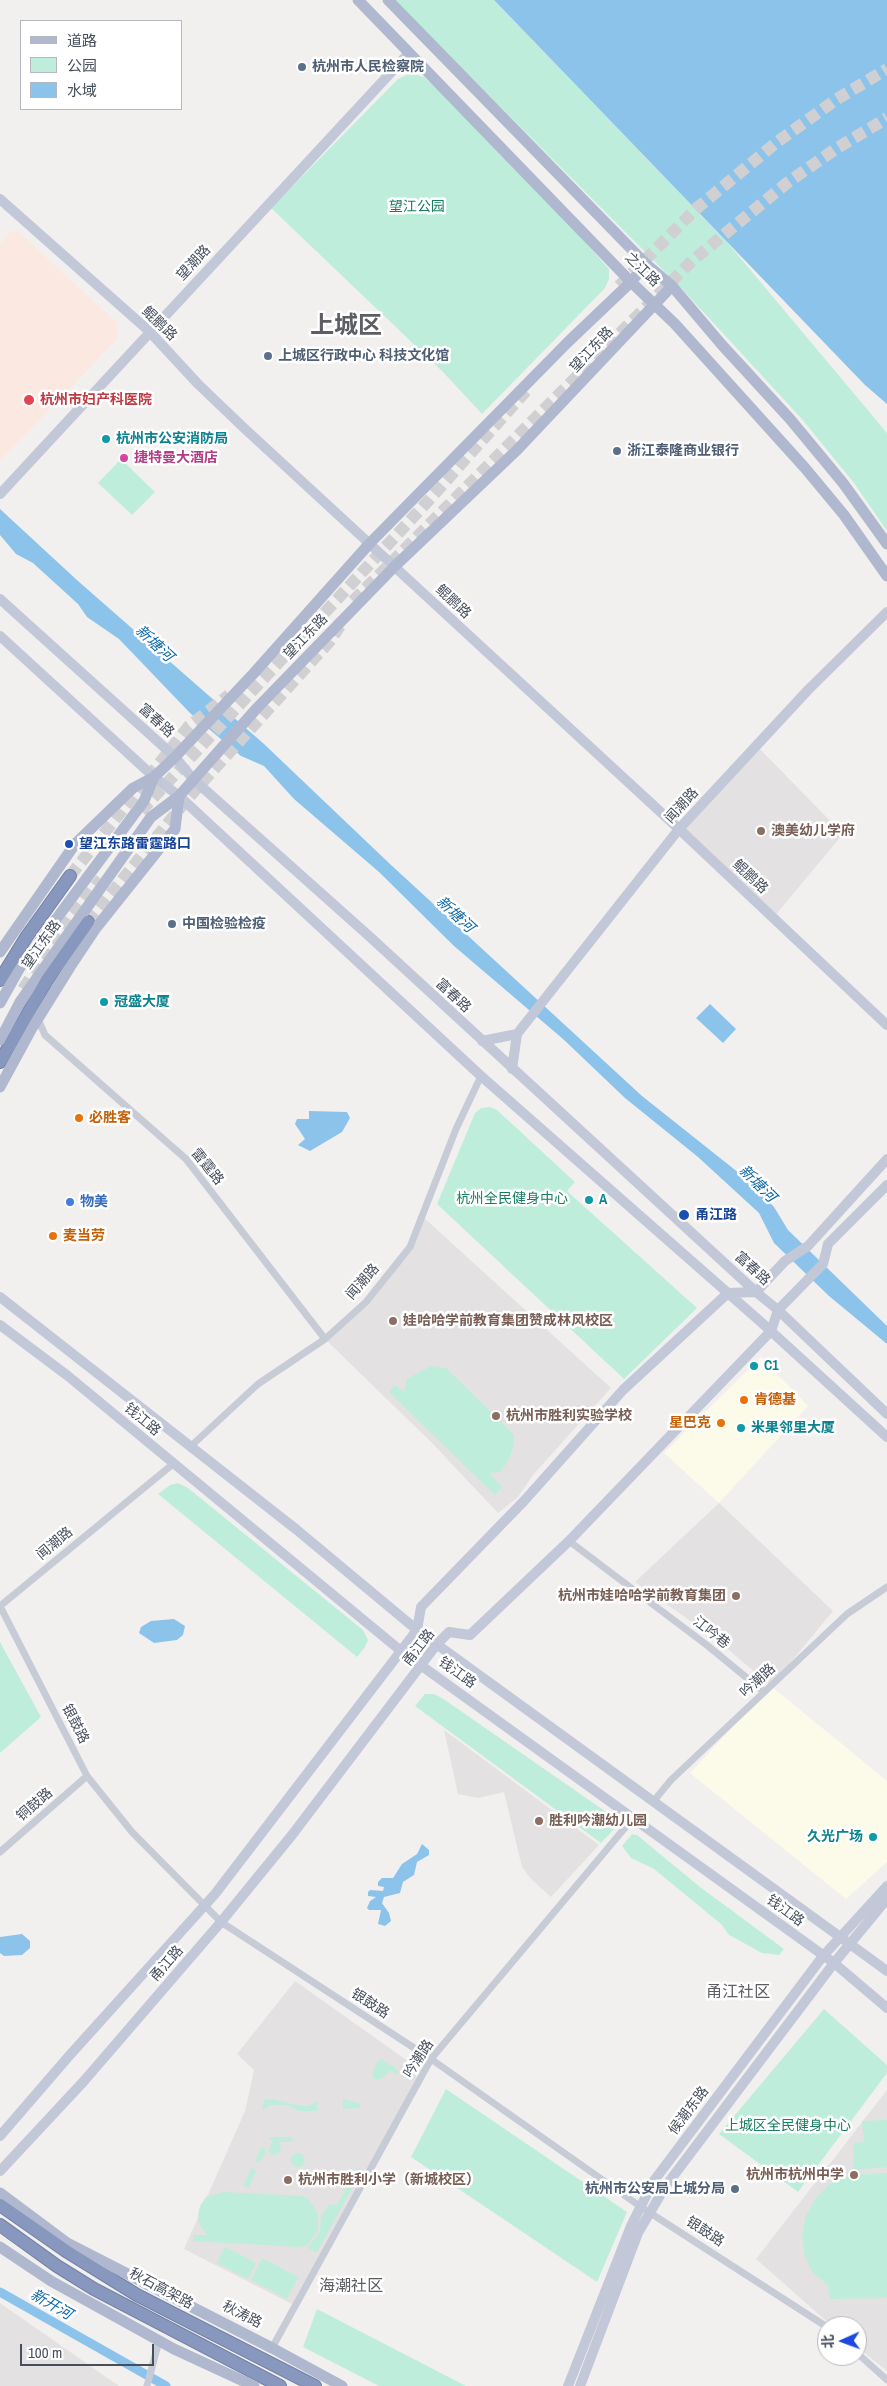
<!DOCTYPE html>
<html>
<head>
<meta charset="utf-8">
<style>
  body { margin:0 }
  #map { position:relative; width:887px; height:2386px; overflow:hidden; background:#f2f0ef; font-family:"Archivo Narrow","Noto Sans SC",sans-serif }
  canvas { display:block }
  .legend { position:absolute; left:20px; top:20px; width:162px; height:90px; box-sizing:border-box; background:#fff; border:1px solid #b5b8be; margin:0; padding:6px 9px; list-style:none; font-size:15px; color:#474e5c }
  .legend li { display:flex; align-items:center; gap:10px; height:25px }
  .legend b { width:25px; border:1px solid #b5b8be }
  .north { position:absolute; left:817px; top:2316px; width:50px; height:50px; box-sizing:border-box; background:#fff; border:1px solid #b5b8be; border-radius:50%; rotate:268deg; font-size:14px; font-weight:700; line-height:20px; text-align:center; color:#474e5c }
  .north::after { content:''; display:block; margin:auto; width:18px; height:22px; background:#1c49df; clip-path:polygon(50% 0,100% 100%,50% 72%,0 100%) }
  .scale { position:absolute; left:20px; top:2344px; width:134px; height:22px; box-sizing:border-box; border:2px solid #474e5c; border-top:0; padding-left:6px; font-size:15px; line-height:18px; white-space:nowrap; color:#474e5c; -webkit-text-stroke:4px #fff; paint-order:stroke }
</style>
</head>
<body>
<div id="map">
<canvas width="887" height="2386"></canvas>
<ul class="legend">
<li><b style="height:6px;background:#afb8ce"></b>道路</li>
<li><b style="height:14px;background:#beeedb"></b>公园</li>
<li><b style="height:14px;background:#8cc3eb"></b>水域</li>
</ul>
<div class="north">北</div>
<div class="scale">100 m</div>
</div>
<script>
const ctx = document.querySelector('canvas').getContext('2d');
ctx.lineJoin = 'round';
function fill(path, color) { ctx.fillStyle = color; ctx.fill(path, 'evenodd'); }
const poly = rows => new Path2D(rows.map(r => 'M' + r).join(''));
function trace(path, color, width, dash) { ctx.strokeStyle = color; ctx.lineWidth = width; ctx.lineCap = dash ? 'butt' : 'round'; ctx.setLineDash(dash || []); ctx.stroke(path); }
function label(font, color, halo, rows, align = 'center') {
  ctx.font = font + ' "Archivo Narrow","Noto Sans SC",sans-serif'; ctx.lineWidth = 5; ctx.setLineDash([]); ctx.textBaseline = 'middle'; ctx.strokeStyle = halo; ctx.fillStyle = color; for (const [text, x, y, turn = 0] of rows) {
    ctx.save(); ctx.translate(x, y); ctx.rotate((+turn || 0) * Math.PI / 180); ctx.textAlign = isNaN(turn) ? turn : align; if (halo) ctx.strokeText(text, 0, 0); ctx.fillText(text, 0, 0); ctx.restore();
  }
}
fill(poly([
  [761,1357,808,1406,719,1503,664,1453],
  [771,1686,887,1781,887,1862,846,1899,690,1773]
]), '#fcfae9');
fill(poly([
  [756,745,843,834,773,918,679,829],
  [422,1216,611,1388,533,1475,518,1497,498,1513,432,1443,325,1339,366,1302,410,1247],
  [719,1503,833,1611,771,1686,716,1639,635,1582],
  [444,1730,599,1845,551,1897,531,1879,522,1867,504,1792,478,1798,458,1794],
  [295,1981,412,2064,417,2078,292,2304,184,2249,245,2111,254,2070,237,2054],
  [887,2090,887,2371,857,2347,857,2326,832,2326,756,2259],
  [0,2303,119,2386,0,2386]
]), '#e3e1e1');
fill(poly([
  [10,232,19,232,117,323,117,339,0,461,0,244]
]), '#fbe8e0');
fill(poly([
  [394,0,494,0,727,242,887,433,887,531,854,483,801,418,682,289],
  [411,73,424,77,493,139,609,269,609,279,605,288,482,414,443,372,271,208,398,79],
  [121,459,155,492,132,515,98,483],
  [490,1107,497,1110,575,1182,567,1191,697,1308,624,1379,437,1204,475,1113,481,1108],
  [431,1366,446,1368,514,1435,513,1447,508,1461,500,1472,489,1473,502,1487,495,1495,389,1392,395,1385,404,1392,407,1379],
  [178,1483,188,1488,363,1630,368,1640,365,1647,357,1657,158,1494,170,1485],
  [0,1642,41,1717,0,1753],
  [425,1694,434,1694,442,1698,615,1818,617,1826,601,1843,415,1706],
  [632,1834,637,1835,700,1887,784,1949,779,1955,762,1953,729,1935,721,1924,654,1869,631,1858,622,1846],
  [824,2009,887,2065,887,2073,798,2192,719,2134],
  [381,2059,398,2070,397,2074,390,2071,381,2079,374,2079,372,2074,377,2062],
  [446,2089,627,2212,597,2282,411,2157],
  [272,2099,301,2106,309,2106,317,2101,317,2111,299,2111,287,2105,270,2105,262,2110,264,2100],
  [343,2099,360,2103,360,2108,343,2109],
  [887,2120,887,2167,854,2170,853,2143,864,2142,862,2121],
  [271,2137,292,2137,293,2142,279,2142,281,2151,273,2155,268,2151,273,2141,269,2139],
  [262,2146,265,2149,265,2155,259,2162,255,2160],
  '291 2160a7 7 0 1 1 14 0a7 7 0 1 1-14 0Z',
  [252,2167,256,2172,248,2188,243,2185],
  [358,2167,362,2170,329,2230,317,2252,313,2251,308,2247,320,2232,321,2216,330,2204,337,2205],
  [887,2173,887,2298,830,2299,828,2285,813,2273,805,2256,802,2238,805,2218,814,2201,829,2184,851,2175],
  [223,2192,301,2196,308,2199,318,2213,318,2231,307,2245,299,2247,193,2241,193,2235,207,2235,199,2224,198,2215,200,2206,206,2197],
  [225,2247,256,2263,248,2279,217,2263],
  [262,2258,298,2277,287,2299,251,2280],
  [317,2309,466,2386,379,2386,303,2347]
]), '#beeedb');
fill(poly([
  [494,0,887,0,887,404,865,385],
  [0,509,78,581,264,744,390,864,642,1096,754,1185,774,1207,788,1230,887,1326,887,1344,829,1296,774,1243,759,1213,698,1157,625,1098,563,1039,454,946,379,872,294,799,264,766,241,756,190,713,119,639,87,617,78,604,33,563,16,554,0,535],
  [710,1004,736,1029,723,1043,696,1018],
  [309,1111,347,1112,350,1118,342,1132,310,1151,298,1145,305,1139,295,1124,297,1119,309,1119],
  [174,1619,185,1626,183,1635,177,1640,154,1643,139,1633,141,1627,151,1621],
  [422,1844,429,1850,429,1855,417,1862,414,1875,403,1882,400,1893,384,1897,382,1903,389,1913,391,1921,385,1926,378,1924,381,1910,369,1910,367,1908,370,1901,376,1897,368,1896,368,1892,370,1890,383,1891,384,1887,378,1886,378,1882,382,1878,393,1878,402,1864,417,1854],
  [22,1934,30,1941,30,1948,22,1955,4,1956,0,1953,0,1937]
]), '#8cc3eb');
trace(poly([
  [0,2292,166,2386]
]), '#8cc3eb', 9);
trace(poly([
  [619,286,697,208,777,142,837,99,887,69],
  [353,601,693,260,787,183,834,150,887,118],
  [141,811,429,500,526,391],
  [70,876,189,726,229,695],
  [88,922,189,797,330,641,340,626],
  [23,989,71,917,101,879]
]), '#d0d0d2', 12, [12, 6]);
const highway = poly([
  [0,980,27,936,70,876],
  [0,1062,47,980,88,922],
  [0,2205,66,2251,137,2295,315,2386],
  [0,2225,57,2266,94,2289,280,2386]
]);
trace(highway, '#7382a9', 14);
trace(poly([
  [38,1019,45,1035,186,1159,325,1339],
  [190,1447,258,1384,325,1339,366,1302,410,1247,456,1129,481,1076],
  [569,1541,708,1646,764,1692],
  [0,1606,87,1776,132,1832,221,1922,431,2059,641,2207,827,2327],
  [0,1606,173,1464],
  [653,1802,671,1780,847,1614,887,1587],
  [0,1852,87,1776],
  [272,2348,431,2059,634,1817],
  [857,2353,887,2380],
  [147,2386,159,2341]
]), '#c6cbd6', 7);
trace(poly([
  [0,199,149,331,198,384,244,428,679,829,887,1025],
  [0,494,409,53],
  [0,599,175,757,193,779,369,936,756,1292,778,1310,887,1414],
  [0,636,154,777,179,796,481,1076,762,1323,887,1437],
  [482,1041,517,1034],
  [512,1069,517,1034,679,829,808,690,887,612],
  [0,1297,297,1530,417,1630,887,1971],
  [0,1325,68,1376,401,1651,834,1963,887,2008],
  [0,2136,69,2056,215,1894,417,1630,421,1607,524,1501,623,1390,728,1293,756,1292,785,1261,808,1246,887,1159],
  [0,2171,84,2081,221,1922,292,1835,437,1644,449,1632,470,1635,569,1541,771,1331,778,1310,823,1264,828,1244,887,1185],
  [568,2386,631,2226,653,2182,823,1956,887,1886],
  [580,2386,638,2233,665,2187,834,1963,887,1899]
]), '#c2c8d8', 10);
trace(poly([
  [358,0,631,282,675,324,805,468,844,515,887,576],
  [388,0,646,264,672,286,722,345,790,419,843,483,887,544],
  [0,952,75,844,133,788,154,777,175,757,254,673,370,543,568,342,631,282,646,264],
  [0,1003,19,969,144,801,154,777],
  [0,1040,20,1002,151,817,179,796,257,708,395,566,517,450,672,286],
  [0,1087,32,1028,70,967,96,928,175,829,179,796],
  [0,2193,67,2243,272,2348,342,2386],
  [0,2247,51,2281,174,2349,254,2386]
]), '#afb8ce', 11);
trace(highway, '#8897bd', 12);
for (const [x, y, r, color] of [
  [302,67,5,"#5c6f8a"],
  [268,356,5,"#5c6f8a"],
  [29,400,6,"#e0444e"],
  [106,439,5,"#0f9aa8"],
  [617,451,5,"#5c6f8a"],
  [124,458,5,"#d1479c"],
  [761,831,5,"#8d6e63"],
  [69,844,5,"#1a4fb4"],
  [172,924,5,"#5c6f8a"],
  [104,1002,5,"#0f9aa8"],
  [79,1118,5,"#e8710a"],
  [589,1200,5,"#0f9aa8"],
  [70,1202,5,"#3f7fe0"],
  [684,1215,6,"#1a4fb4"],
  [53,1236,5,"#e8710a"],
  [393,1321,5,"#8d6e63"],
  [754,1366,5,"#0f9aa8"],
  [744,1400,5,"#e8710a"],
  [496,1416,5,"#8d6e63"],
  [721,1423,5,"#e8710a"],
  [741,1428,5,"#0f9aa8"],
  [736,1596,5,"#8d6e63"],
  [539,1821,5,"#8d6e63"],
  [873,1837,5,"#0f9aa8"],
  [854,2175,5,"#8d6e63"],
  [288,2180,5,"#8d6e63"],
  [735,2189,5,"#5c6f8a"]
]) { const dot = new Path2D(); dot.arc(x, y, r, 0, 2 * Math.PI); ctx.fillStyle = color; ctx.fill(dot); trace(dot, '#fff', 2); }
label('bold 14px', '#4e5e75', '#fff', [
  ["杭州市人民检察院",312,67],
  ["上城区行政中心 科技文化馆",278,356],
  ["浙江泰隆商业银行",627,451],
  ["中国检验检疫",182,924],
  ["杭州市公安局上城分局",725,2189,"right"]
], 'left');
label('14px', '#197d60', '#fff', [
  ["望江公园",417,207],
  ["杭州全民健身中心",512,1199],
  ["上城区全民健身中心",788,2126]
]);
label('14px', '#474e5c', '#fff', [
  ["望潮路",194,263,-47],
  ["之江路",642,270,44],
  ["鲲鹏路",159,324,44],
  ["望江东路",592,350,-47],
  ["鲲鹏路",453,602,43],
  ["望江东路",306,637,-46],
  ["富春路",156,721,42],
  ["闻潮路",682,806,-48],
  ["鲲鹏路",750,877,43],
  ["望江东路",42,945,-55],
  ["富春路",453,996,43],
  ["雷霆路",207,1167,51],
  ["富春路",752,1269,42],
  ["闻潮路",363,1282,-49],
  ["钱江路",142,1420,40],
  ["闻潮路",55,1544,-40],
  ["江吟巷",711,1633,38],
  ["甬江路",419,1648,-52],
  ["钱江路",457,1673,36],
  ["吟潮路",758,1681,-43],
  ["银鼓路",75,1724,63],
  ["铜鼓路",35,1805,-41],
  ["钱江路",785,1911,36],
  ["甬江路",167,1964,-49],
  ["银鼓路",370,2004,33],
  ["吟潮路",419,2059,-57],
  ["候潮东路",689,2111,-53],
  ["银鼓路",705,2232,33],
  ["秋石高架路",161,2289,28],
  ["秋涛路",242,2315,27]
]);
label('bold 14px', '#be3a42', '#fff', [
  ["杭州市妇产科医院",40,400]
], 'left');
label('bold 14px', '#0d838f', '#fff', [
  ["杭州市公安消防局",116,439],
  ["冠盛大厦",114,1002],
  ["A",599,1200],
  ["C1",764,1366],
  ["米果邻里大厦",751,1428],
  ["久光广场",863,1837,"right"]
], 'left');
label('bold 14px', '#b23c85', '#fff', [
  ["捷特曼大酒店",134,458]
], 'left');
label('bold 14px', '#785e54', '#fff', [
  ["澳美幼儿学府",771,831],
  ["娃哈哈学前教育集团赞成林风校区",403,1321],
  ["杭州市胜利实验学校",506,1416],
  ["杭州市娃哈哈学前教育集团",726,1596,"right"],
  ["胜利吟潮幼儿园",549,1821],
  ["杭州市杭州中学",844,2175,"right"],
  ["杭州市胜利小学（新城校区）",298,2180]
], 'left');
label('bold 14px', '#164399', '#fff', [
  ["望江东路雷霆路口",79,844],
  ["甬江路",695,1215]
], 'left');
label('bold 14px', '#c56008', '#fff', [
  ["必胜客",89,1118],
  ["麦当劳",63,1236],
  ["肯德基",754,1400],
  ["星巴克",711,1423,"right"]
], 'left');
label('bold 14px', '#366cbe', '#fff', [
  ["物美",80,1202]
], 'left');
label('italic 15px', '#0e68a8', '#fff', [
  ["新塘河",154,644,43],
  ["新塘河",455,915,43],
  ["新塘河",757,1184,45],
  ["新开河",51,2305,30]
]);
label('16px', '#5c5e64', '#fff', [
  ["甬江社区",738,1993],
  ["海潮社区",351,2287]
]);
label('bold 24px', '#5c5e64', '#fff', [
  ["上城区",346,327]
]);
</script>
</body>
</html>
